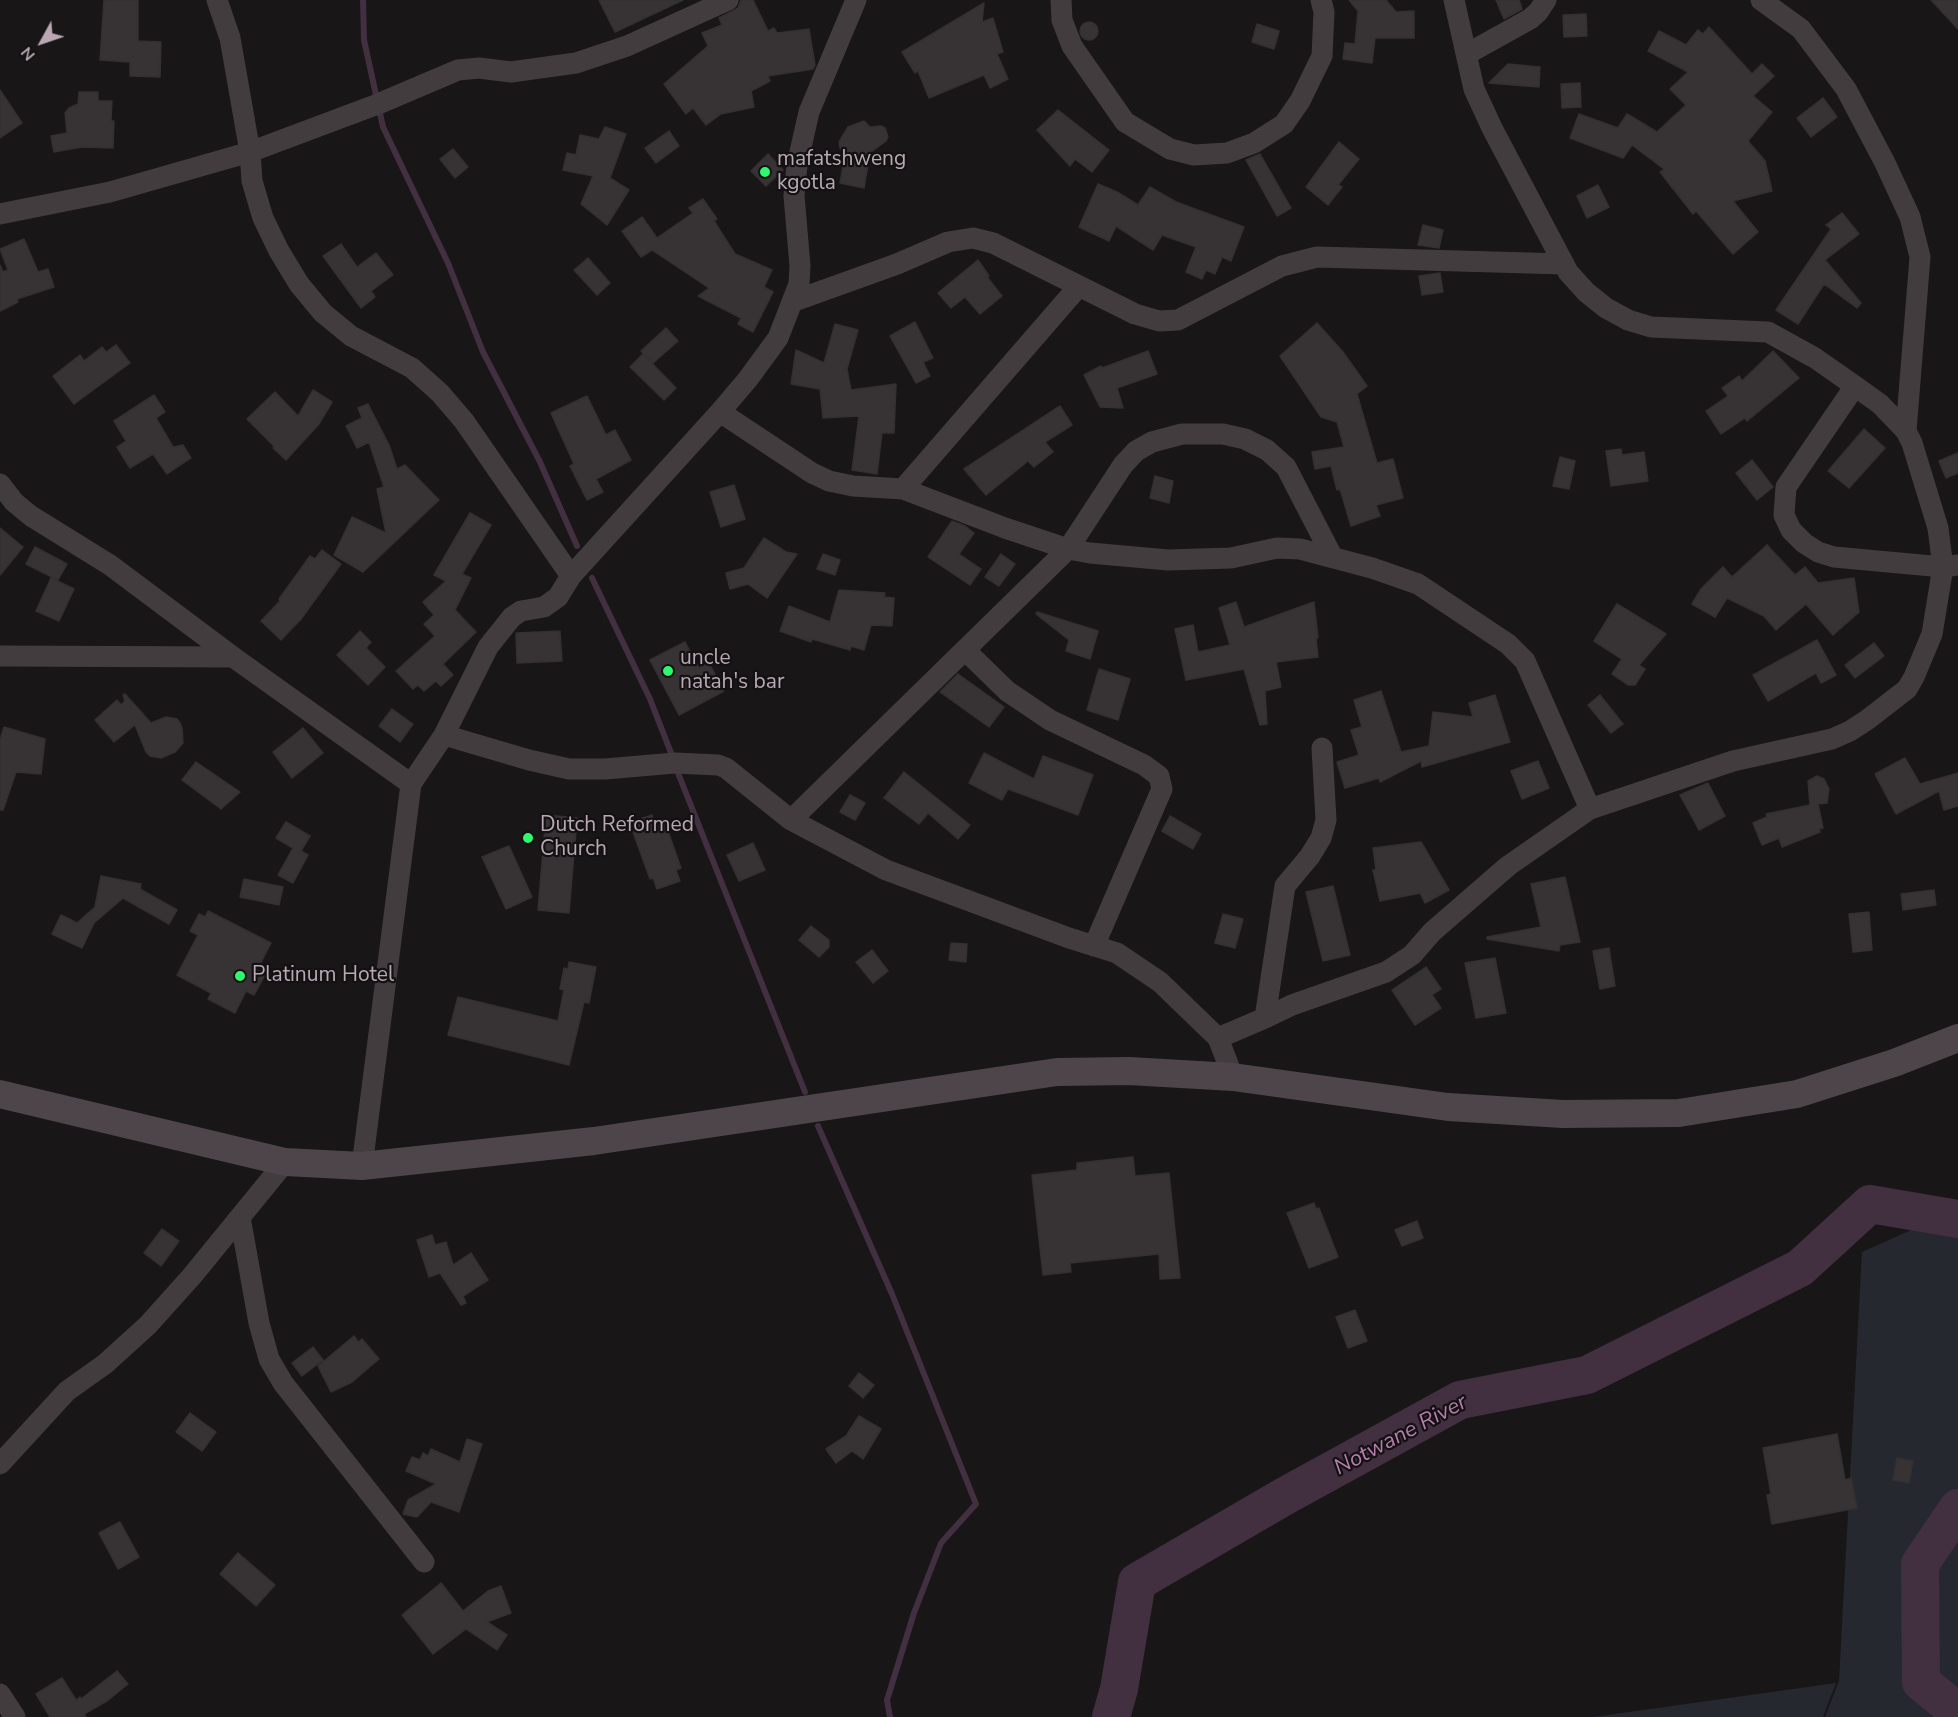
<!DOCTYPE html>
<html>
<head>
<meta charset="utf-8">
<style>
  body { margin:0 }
  #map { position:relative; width:1958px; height:1717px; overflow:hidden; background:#181617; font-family:"Nunito Sans",sans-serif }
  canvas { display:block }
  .north { position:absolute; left:12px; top:12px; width:60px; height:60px; -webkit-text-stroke:4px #131112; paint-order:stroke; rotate:230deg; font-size:16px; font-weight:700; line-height:24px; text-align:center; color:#b9a8b3 }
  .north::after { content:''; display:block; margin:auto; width:21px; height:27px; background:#b9a8b3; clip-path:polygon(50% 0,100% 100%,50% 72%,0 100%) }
</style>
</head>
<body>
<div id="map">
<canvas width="1958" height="1717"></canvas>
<div class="north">N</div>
</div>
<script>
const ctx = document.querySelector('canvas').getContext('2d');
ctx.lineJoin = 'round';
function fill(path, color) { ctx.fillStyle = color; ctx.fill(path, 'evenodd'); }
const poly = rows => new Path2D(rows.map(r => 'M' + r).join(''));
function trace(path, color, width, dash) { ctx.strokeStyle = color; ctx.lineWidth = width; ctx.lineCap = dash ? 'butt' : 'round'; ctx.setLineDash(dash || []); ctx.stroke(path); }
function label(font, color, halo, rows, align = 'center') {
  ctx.font = font + ' "Nunito Sans",sans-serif'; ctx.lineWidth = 4.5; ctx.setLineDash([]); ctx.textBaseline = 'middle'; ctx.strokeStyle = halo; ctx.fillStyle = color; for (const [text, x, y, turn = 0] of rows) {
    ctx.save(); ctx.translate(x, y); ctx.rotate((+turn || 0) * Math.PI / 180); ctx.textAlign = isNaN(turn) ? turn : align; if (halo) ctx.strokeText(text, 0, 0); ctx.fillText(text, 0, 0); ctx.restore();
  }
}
fill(poly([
  [1958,1209,1958,1717,1825,1717,1839,1681,1862,1252],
  [1836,1683,1823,1717,1593,1717]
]), '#262830');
trace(poly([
  [363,0,364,40,383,127,448,263,483,352,540,462,577,546],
  [592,578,650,699,673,758],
  [676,768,805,1092],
  [818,1126,892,1294,976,1504,941,1543,914,1613,887,1700,890,1717]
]), '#422f40', 6);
trace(poly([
  [1958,1508,1920,1564,1921,1682,1958,1712],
  [1111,1717,1119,1689,1137,1582,1285,1496,1460,1400,1587,1375,1800,1268,1870,1204,1958,1219]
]), '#422f40', 38);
const building = poly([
  [104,0,138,0,138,41,161,42,160,77,130,76,130,62,100,60,104,0],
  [599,0,683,0,615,32,599,0],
  [741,0,753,0,768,31,774,28,777,33,809,29,815,65,813,69,768,76,770,81,751,91,754,107,721,114,706,125,693,108,686,114,664,84,708,46,702,33,722,25,719,18,738,8,741,0],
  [1349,0,1386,0,1396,12,1414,11,1414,38,1375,38,1372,63,1343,59,1345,43,1355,44,1358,11,1349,0],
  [1496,0,1519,0,1522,9,1504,19,1496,0],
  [1931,0,1958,0,1958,29,1931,0],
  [984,3,982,22,993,18,1003,52,997,54,1008,79,990,88,984,75,929,98,918,71,915,73,902,52,984,3],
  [1586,14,1587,36,1564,37,1563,15,1586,14],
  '1080 31a9 9 0 1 1 18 0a9 9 0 1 1-18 0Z',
  [1257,24,1279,31,1274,49,1252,42,1257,24],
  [1709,27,1752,74,1762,64,1774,76,1753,96,1772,112,1748,141,1765,161,1772,191,1733,201,1758,232,1733,254,1696,211,1693,214,1660,172,1664,169,1632,145,1623,158,1570,138,1579,114,1618,128,1627,114,1657,132,1686,105,1670,89,1688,72,1648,51,1659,31,1686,45,1698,30,1703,34,1709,27],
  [1508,64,1540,67,1539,87,1489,83,1508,64],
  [1580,83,1581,107,1562,108,1561,84,1580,83],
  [0,90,22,123,0,138,0,90],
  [79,92,98,92,98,101,112,101,111,121,114,121,113,148,82,147,54,152,51,136,67,133,65,113,69,108,78,104,79,92],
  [1823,98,1837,117,1811,137,1797,118,1823,98],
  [1058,110,1109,150,1092,172,1075,159,1070,166,1037,130,1058,110],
  [864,121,870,127,881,126,885,128,888,137,886,141,856,163,868,165,864,188,840,183,844,161,848,162,840,148,839,142,848,127,864,121],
  [605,127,626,134,610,178,629,190,607,225,581,204,593,176,563,170,567,153,576,155,580,135,599,139,605,127],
  [669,131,679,146,656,163,645,148,669,131],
  [1339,142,1359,159,1338,185,1342,187,1328,205,1306,187,1339,142],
  [453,149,468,167,455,178,440,159,453,149],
  [768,154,783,170,766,186,751,171,768,154],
  [1260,154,1291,208,1277,216,1246,160,1260,154],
  [1098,184,1117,192,1138,205,1150,187,1176,202,1244,227,1231,261,1222,257,1215,274,1206,270,1202,279,1186,272,1196,247,1162,235,1153,250,1116,226,1109,241,1079,227,1098,184],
  [1598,185,1609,207,1587,218,1577,196,1598,185],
  [703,199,717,219,714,221,735,254,772,270,764,287,773,292,753,332,738,324,741,318,698,296,709,288,652,250,641,257,622,231,642,217,657,238,693,213,689,208,703,199],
  [1842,213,1859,234,1825,260,1861,303,1857,308,1824,284,1798,324,1776,310,1831,229,1826,225,1842,213],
  [1423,225,1443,230,1439,248,1418,245,1423,225],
  [24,239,38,272,48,269,54,287,17,299,18,302,0,311,0,265,3,272,8,270,0,249,24,239],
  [341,244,357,267,376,253,393,275,371,291,375,297,361,308,323,256,341,244],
  [588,258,610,283,597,295,574,270,588,258],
  [978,260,989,276,987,277,1002,296,980,314,965,297,951,308,938,293,978,260],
  [1440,273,1443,292,1422,295,1419,276,1440,273],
  [915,322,933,358,923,362,930,376,916,383,890,336,915,322],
  [1317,323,1343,352,1367,386,1357,394,1377,463,1393,459,1403,498,1376,505,1380,516,1351,526,1340,489,1337,490,1331,466,1315,469,1312,452,1344,447,1337,422,1321,417,1280,356,1317,323],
  [835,324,858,330,847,369,851,390,896,384,894,433,882,433,877,474,852,470,859,416,823,418,820,389,791,384,796,350,824,363,835,324],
  [666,328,678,341,653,363,641,351,666,328],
  [116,345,130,363,74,404,53,376,80,355,84,361,102,347,106,352,116,345],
  [1148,351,1157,374,1117,388,1123,408,1100,407,1084,375,1101,366,1102,368,1148,351],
  [1773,351,1799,378,1747,421,1745,418,1721,434,1706,411,1728,396,1722,388,1739,376,1742,381,1773,351],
  [643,354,676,388,664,400,630,367,643,354],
  [313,390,332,402,319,424,286,460,273,448,274,446,247,419,275,392,298,416,313,390],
  [154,395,165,412,156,418,173,447,183,445,191,458,167,474,153,454,130,468,117,447,126,441,114,421,154,395],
  [587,396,606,435,615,430,631,460,596,479,603,492,587,500,570,466,574,464,551,413,587,396],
  [368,404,389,445,397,469,405,465,439,500,363,572,334,555,352,517,386,533,377,489,384,487,369,442,357,448,346,426,362,418,358,408,368,404],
  [1060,406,1072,425,1045,442,1053,452,1034,467,1028,461,986,495,964,469,1060,406],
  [1864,429,1885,448,1849,488,1828,471,1864,429],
  [1621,449,1622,455,1644,452,1648,481,1611,486,1606,451,1621,449],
  [1958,453,1958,473,1946,478,1939,461,1958,453],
  [1560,457,1575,461,1569,489,1553,486,1560,457],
  [1752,460,1773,487,1757,500,1736,473,1752,460],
  [1155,476,1173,481,1169,503,1150,498,1155,476],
  [734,485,745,519,721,527,710,492,734,485],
  [470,513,491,525,462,574,471,578,455,610,476,632,443,664,453,675,441,686,436,681,424,691,418,685,413,689,396,671,435,636,424,624,434,615,423,602,446,581,434,575,470,513],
  [952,521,965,526,974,533,959,554,981,569,970,585,928,557,952,521],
  [0,528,23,547,0,575,0,528],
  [764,538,786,552,797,554,767,598,748,584,730,589,726,573,744,568,764,538],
  [1767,545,1795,575,1805,567,1818,583,1854,578,1859,612,1833,635,1806,604,1776,630,1764,616,1727,598,1715,617,1692,604,1701,589,1723,567,1732,577,1767,545],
  [35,547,67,564,58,580,26,564,35,547],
  [322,550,341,564,301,619,281,640,261,621,280,601,279,599,310,556,315,559,322,550],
  [823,554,840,560,835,575,817,569,823,554],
  [1001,554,1015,564,999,586,985,577,1001,554],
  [51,578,74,589,59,621,36,611,51,578],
  [839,590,885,593,884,597,894,598,892,626,871,625,864,650,851,646,850,650,812,639,811,642,780,631,789,606,830,622,839,590],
  [1236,602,1244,627,1314,602,1318,638,1316,638,1318,657,1276,662,1281,687,1265,691,1267,724,1260,725,1244,669,1186,680,1175,629,1193,625,1198,652,1230,645,1219,608,1236,602],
  [1617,604,1666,634,1639,665,1645,669,1635,685,1628,685,1612,674,1622,659,1594,641,1617,604],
  [1037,612,1098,631,1090,659,1066,651,1069,640,1036,614,1037,612],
  [360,631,371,642,366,648,385,667,368,685,337,655,360,631],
  [560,631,562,661,517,663,516,633,560,631],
  [1817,640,1836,675,1821,683,1816,673,1768,701,1753,675,1817,640],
  [685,642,699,668,709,663,724,691,679,715,650,660,685,642],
  [1874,643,1884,656,1855,678,1845,665,1874,643],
  [1099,669,1130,679,1118,720,1087,710,1099,669],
  [958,674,1004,707,989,727,940,692,958,674],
  [1381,691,1401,752,1429,746,1433,712,1473,717,1469,703,1495,695,1510,742,1422,767,1421,761,1380,782,1379,778,1345,788,1337,762,1359,755,1351,730,1362,727,1354,700,1381,691],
  [125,694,151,723,166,717,177,719,180,723,182,728,183,743,175,752,161,758,150,756,146,752,135,725,114,742,95,720,117,700,121,705,125,701,123,695,125,694],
  [1600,695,1623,724,1611,733,1588,705,1600,695],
  [392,709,413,724,400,742,379,726,392,709],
  [4,727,45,739,41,774,16,772,3,810,0,810,0,740,4,727],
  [303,728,323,753,292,778,273,752,303,728],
  [984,753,1034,779,1043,756,1093,775,1078,815,1008,789,1002,800,969,783,984,753],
  [1905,758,1920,784,1958,773,1958,806,1944,810,1939,791,1896,814,1875,774,1905,758],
  [1538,761,1549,788,1522,799,1511,771,1538,761],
  [196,762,240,792,221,809,182,780,196,762],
  [904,772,970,825,958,839,928,813,919,824,884,798,904,772],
  [1817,776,1824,779,1829,789,1827,803,1818,804,1823,828,1819,829,1820,832,1782,847,1779,838,1762,845,1753,823,1767,817,1766,814,1810,805,1808,781,1817,776],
  [1708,783,1725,816,1699,830,1680,795,1708,783],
  [850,795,865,803,855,820,840,812,850,795],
  [546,815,577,818,569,913,538,910,546,815],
  [652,815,655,824,664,820,681,868,676,870,680,881,657,889,653,878,650,879,633,832,640,829,637,820,652,815],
  [1170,816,1201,834,1193,849,1162,831,1170,816],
  [286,822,310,836,301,851,308,855,293,883,278,875,293,848,276,838,286,822],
  [1421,842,1449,890,1425,903,1420,893,1380,901,1373,870,1376,870,1373,848,1421,842],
  [753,843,765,870,739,881,727,855,753,843],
  [509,846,532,897,506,909,482,857,509,846],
  [101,876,141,884,140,889,177,910,169,924,123,898,94,923,82,948,52,934,61,915,77,923,95,907,101,876],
  [1565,877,1580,942,1560,945,1559,951,1487,939,1487,937,1541,927,1531,884,1565,877],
  [244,879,283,887,279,905,240,897,244,879],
  [1333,886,1350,955,1323,961,1306,892,1333,886],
  [1934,890,1936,905,1903,910,1901,894,1934,890],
  [208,911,271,943,257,970,265,975,254,995,246,991,235,1013,208,999,211,993,177,975,198,935,190,931,199,914,205,917,208,911],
  [1869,912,1872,950,1853,952,1849,914,1869,912],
  [1223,914,1243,919,1235,948,1215,943,1223,914],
  [811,926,829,940,829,947,819,957,799,940,811,926],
  [951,943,967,944,966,962,949,960,951,943],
  [1609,948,1615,986,1600,989,1593,951,1609,948],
  [872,950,888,971,873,983,856,962,872,950],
  [1495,958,1506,1013,1476,1018,1465,963,1495,958],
  [569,962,596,967,589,1003,584,1002,569,1065,448,1035,458,997,558,1021,564,990,560,989,564,968,568,969,569,962],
  [1426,967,1441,989,1432,995,1441,1008,1415,1025,1392,990,1426,967],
  [1133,1157,1135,1176,1169,1173,1180,1278,1160,1279,1159,1254,1070,1263,1071,1272,1043,1275,1032,1175,1077,1170,1077,1163,1133,1157],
  [1314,1203,1316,1209,1319,1208,1338,1257,1309,1268,1287,1213,1314,1203],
  [1417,1221,1423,1238,1402,1246,1395,1230,1417,1221],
  [162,1229,179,1241,161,1266,144,1253,162,1229],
  [432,1235,435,1245,446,1242,453,1265,471,1253,488,1280,463,1296,466,1303,461,1305,440,1273,429,1277,417,1240,432,1235],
  [1355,1310,1367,1341,1348,1348,1336,1317,1355,1310],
  [354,1336,358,1342,362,1339,379,1359,352,1382,331,1392,318,1366,354,1336],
  [313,1347,323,1360,302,1376,292,1363,313,1347],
  [859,1373,874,1385,863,1398,849,1386,859,1373],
  [190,1413,216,1432,202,1451,176,1432,190,1413],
  [859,1416,881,1429,863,1459,852,1451,836,1463,826,1449,846,1436,859,1416],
  [1837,1434,1845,1480,1851,1478,1857,1508,1772,1524,1767,1495,1771,1494,1763,1448,1837,1434],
  [467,1439,482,1444,459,1512,431,1502,417,1517,403,1514,408,1500,436,1484,406,1471,412,1457,420,1460,423,1453,428,1456,431,1449,460,1462,467,1439],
  [1897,1458,1913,1461,1909,1483,1893,1480,1897,1458],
  [120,1522,139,1557,118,1569,99,1533,120,1522],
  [238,1553,275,1585,256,1606,220,1574,238,1553],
  [441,1583,463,1611,488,1591,501,1586,511,1613,487,1622,507,1635,497,1650,466,1629,433,1654,402,1615,441,1583],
  [117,1671,128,1684,107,1701,84,1714,86,1717,50,1717,36,1694,62,1678,76,1700,80,1697,81,1699,117,1671]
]);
fill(building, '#373335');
trace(building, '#343031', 1.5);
trace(poly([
  [217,0,230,38,250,152,252,181,263,218,279,251,299,284,323,313,351,336,412,368,440,393,464,421,571,576],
  [1061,0,1062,20,1072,46,1125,122,1170,149,1194,155,1227,153,1254,143,1284,124,1300,101,1322,56,1324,12,1321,0],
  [1761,0,1801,29,1846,89,1885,163,1910,217,1920,257,1906,431],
  [1467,54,1530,19,1538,12,1546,0],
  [0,214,110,192,250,152,378,104,458,70,479,68,511,72,576,63,627,46,728,0],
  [794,301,897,264,948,242,973,238,993,243,1135,314,1159,321,1178,320,1282,266,1317,257,1564,264],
  [1855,386,1786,487,1784,515,1791,530,1804,543,1818,552,1834,557,1943,567,1958,565],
  [720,412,812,473,829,481,853,486,903,489,1005,528,1068,549,1090,553,1168,560,1231,558,1277,548,1300,549,1372,568,1418,584,1508,644,1525,661,1590,809],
  [0,484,14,502,31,516,110,565,233,657,411,784],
  [903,489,1079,286],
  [965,650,1007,691,1050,720,1144,765,1159,776,1162,789,1094,946],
  [0,656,233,657],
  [444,735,529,760,569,769,605,769,675,763,718,765,726,768,791,820,886,870,1069,938,1117,953,1160,982,1218,1038,1233,1077],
  [791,820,1068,549,1123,465,1136,451,1152,442,1182,434,1223,434,1245,439,1267,450,1286,467,1332,556],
  [1265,1018,1285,886,1310,856,1321,838,1326,820,1322,748],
  [1218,1038,1265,1018,1292,1005,1386,972,1412,955,1432,932,1508,866,1590,809,1733,761,1832,739,1850,731,1867,720,1907,689,1914,677,1932,634,1943,567,1938,528,1912,443,1906,431,1880,404,1855,386,1815,358,1768,332,1651,327,1628,320,1606,308,1586,292,1568,272,1492,128,1474,89,1454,0],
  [362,1166,411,784,444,735,488,647,512,617,521,611,544,607,558,597,571,576,720,412,748,379,778,338,799,284,800,266,794,196,797,165,809,112,856,0],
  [240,1217,259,1323,269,1359,283,1383,424,1562],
  [0,1464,67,1391,105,1364,148,1325,192,1276,285,1162],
  [0,1694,15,1717]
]), '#423c3f', 21);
trace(poly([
  [0,1094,285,1162,362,1166,594,1141,1057,1072,1129,1071,1233,1077,1448,1107,1563,1114,1679,1113,1797,1094,1894,1063,1958,1038]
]), '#4d454a', 28);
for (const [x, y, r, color] of [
  [765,172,6,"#2ef86e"],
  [668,671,6,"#2ef86e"],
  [528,838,6,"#2ef86e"],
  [240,976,6,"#2ef86e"]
]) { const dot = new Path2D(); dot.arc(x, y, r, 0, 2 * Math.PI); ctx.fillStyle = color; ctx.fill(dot); trace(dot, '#131112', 2); }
label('21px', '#b9a8b3', '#131112', [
  ["mafatshweng",777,160],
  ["kgotla",777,184],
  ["uncle",680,659],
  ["natah's bar",680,683],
  ["Dutch Reformed",540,826],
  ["Church",540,850],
  ["Platinum Hotel",252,976]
], 'left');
label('italic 22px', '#b57dae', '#131112', [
  ["Notwane River",1401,1436,-28]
]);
</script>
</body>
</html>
